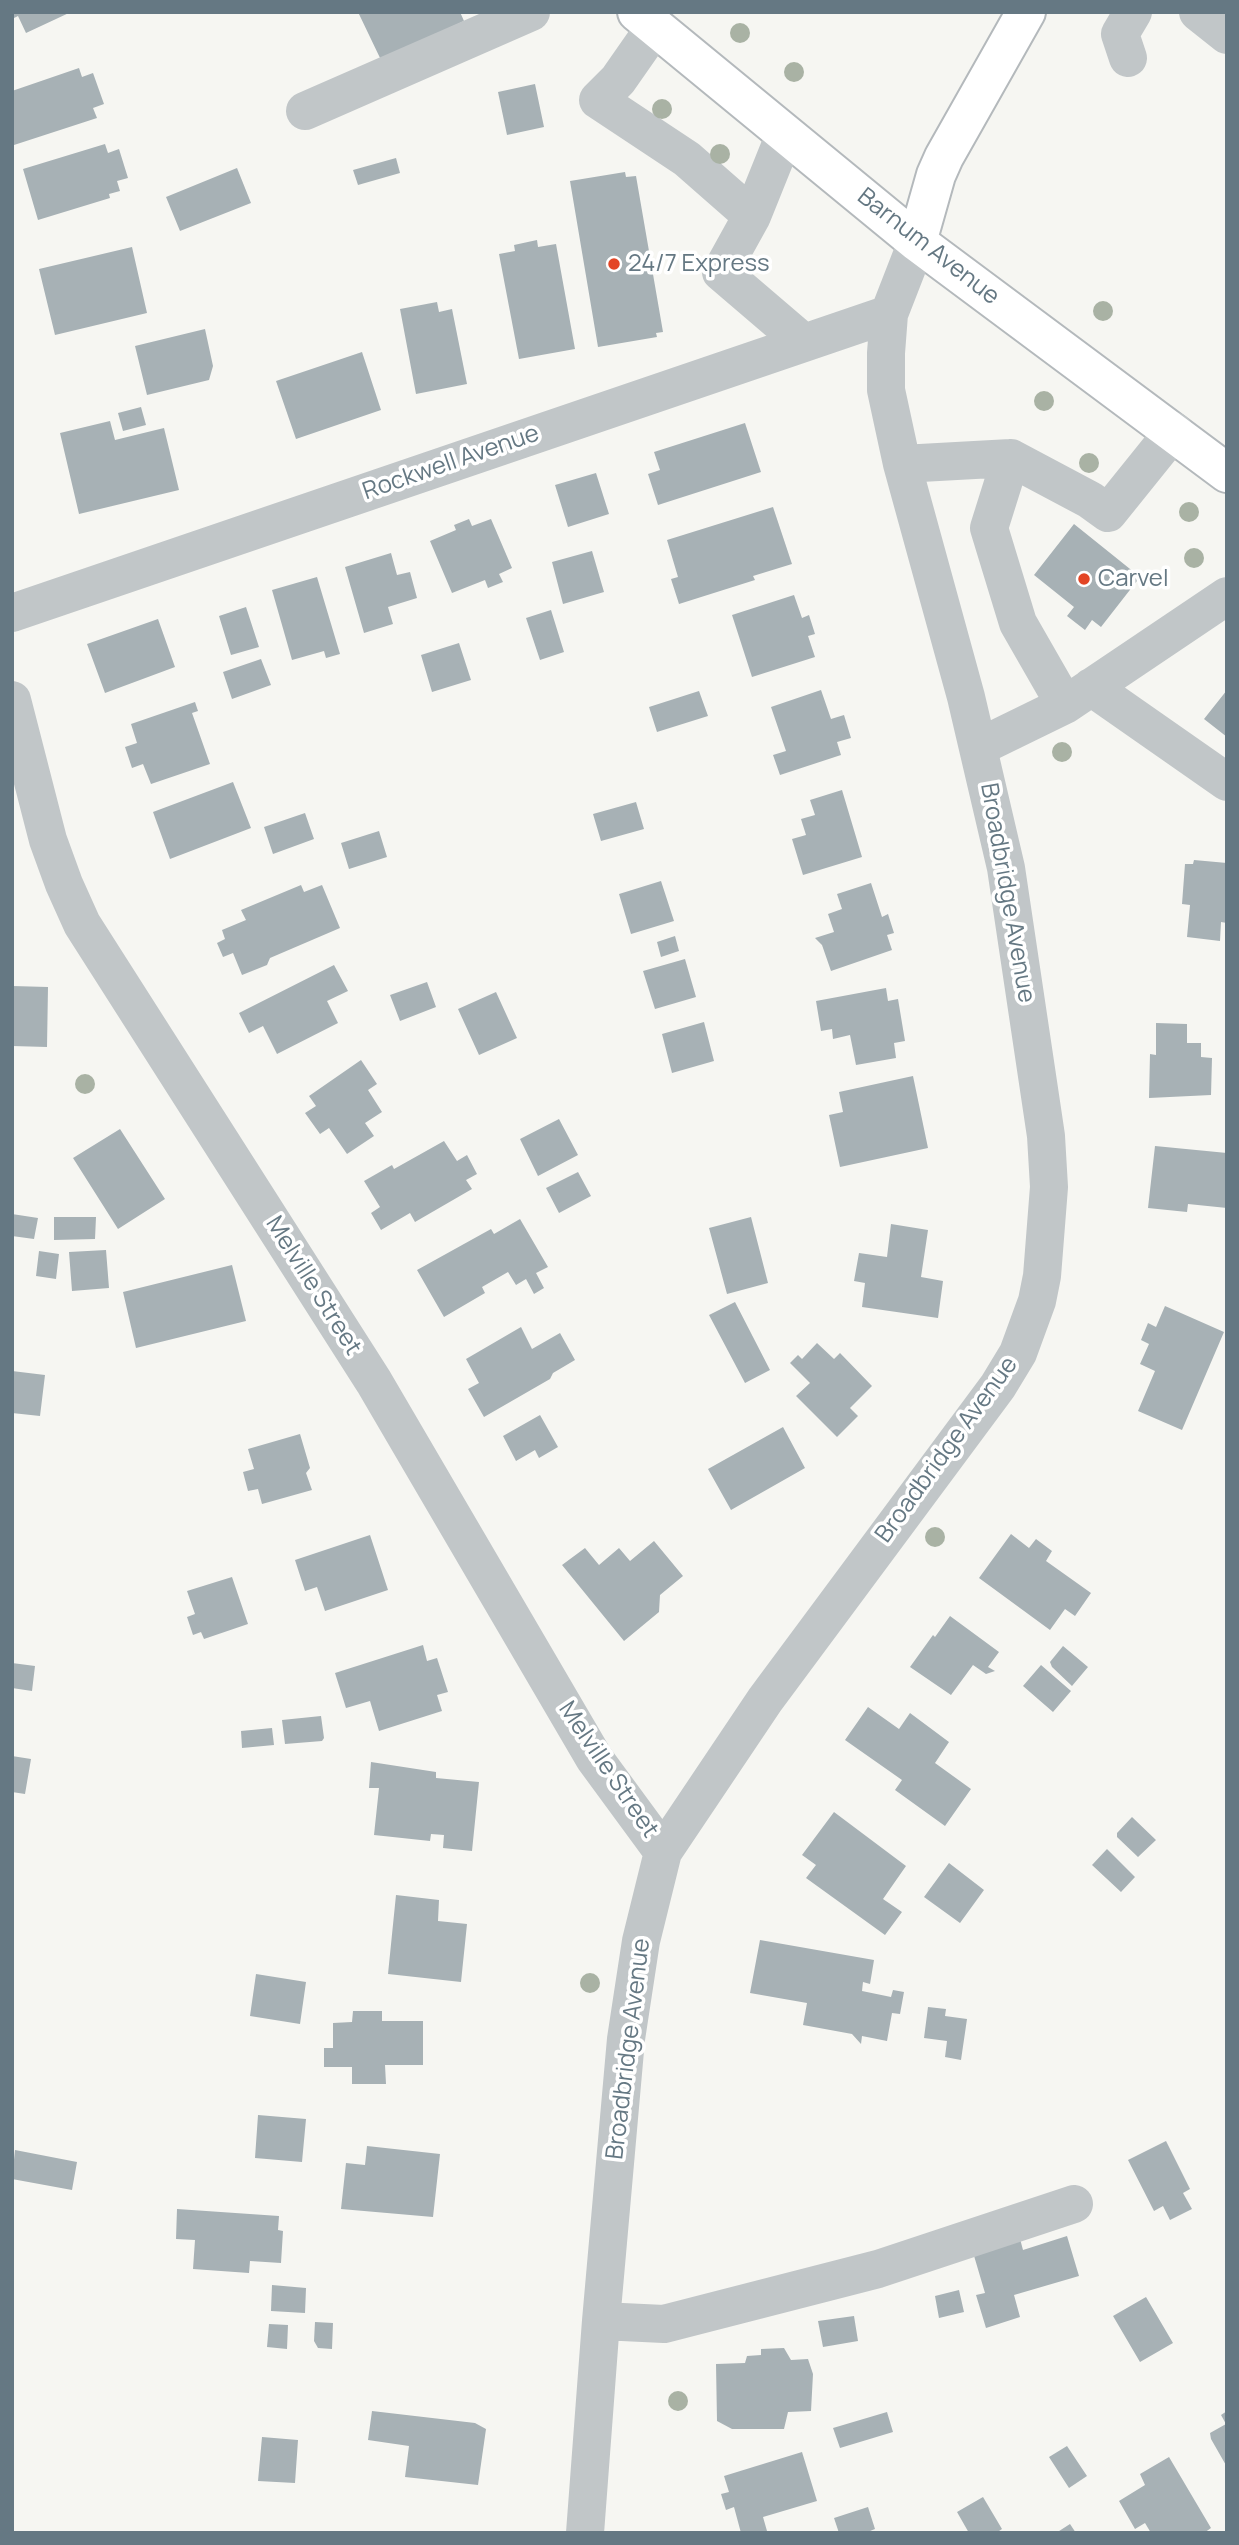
<!DOCTYPE html>
<html>
<head>
<meta charset="utf-8">
<style>
  body { margin:0 }
  #map { position:relative; width:1239px; height:2545px; overflow:hidden; background:#f6f6f2; font-family:Manrope,sans-serif }
  canvas { display:block }
  .frame { position:absolute; inset:0; border:14px solid #657883; pointer-events:none }
</style>
</head>
<body>
<div id="map">
<canvas width="1239" height="2545"></canvas>
<div class="frame"></div>
</div>
<script>
const ctx = document.querySelector('canvas').getContext('2d');
ctx.lineJoin = 'round';
function fill(path, color) { ctx.fillStyle = color; ctx.fill(path, 'evenodd'); }
const poly = rows => new Path2D(rows.map(r => 'M' + r).join(''));
function trace(path, color, width, dash) { ctx.strokeStyle = color; ctx.lineWidth = width; ctx.lineCap = dash ? 'butt' : 'round'; ctx.setLineDash(dash || []); ctx.stroke(path); }
function label(font, color, halo, rows, align = 'center') {
  ctx.font = font + ' Manrope,sans-serif'; ctx.lineWidth = 7; ctx.setLineDash([]); ctx.textBaseline = 'middle'; ctx.strokeStyle = halo; ctx.fillStyle = color; for (const [text, x, y, turn = 0] of rows) {
    ctx.save(); ctx.translate(x, y); ctx.rotate((+turn || 0) * Math.PI / 180); ctx.textAlign = isNaN(turn) ? turn : align; if (halo) ctx.strokeText(text, 0, 0); ctx.fillText(text, 0, 0); ctx.restore();
  }
}
fill(poly([
  [12,12,71,12,26,33,18,16,12,19],
  [358,12,460,12,464,21,381,60],
  [79,68,82,77,93,73,104,104,93,108,97,118,14,145,12,91],
  [535,84,544,127,507,135,498,92],
  [105,144,108,153,119,149,128,178,117,181,120,191,109,194,110,198,38,220,23,169],
  [396,158,400,173,358,185,353,170],
  [237,168,251,203,180,231,166,197],
  [625,172,626,177,636,176,663,332,656,333,657,337,598,347,570,181],
  [537,240,538,247,556,244,575,349,519,359,499,254,515,251,514,245],
  [132,247,147,313,55,335,39,269],
  [437,302,439,312,452,309,467,384,416,394,400,309],
  [205,329,213,366,209,380,147,395,135,346],
  [362,352,381,410,296,439,276,381],
  [141,407,146,425,123,431,118,413],
  [110,421,115,440,164,428,179,490,79,514,60,433],
  [745,423,761,472,658,505,648,474,660,470,654,452],
  [596,473,609,514,568,527,555,485],
  [773,507,792,564,753,576,755,580,679,604,671,579,678,577,667,540],
  [469,519,472,526,491,519,512,568,499,574,503,582,488,588,485,580,452,593,430,541,456,530,454,525],
  [1074,524,1140,577,1101,627,1092,620,1085,630,1067,616,1074,607,1034,575],
  [592,551,604,592,563,604,552,562],
  [391,553,397,575,410,572,417,598,388,607,393,624,364,633,345,567],
  [317,577,340,654,326,658,324,651,292,660,272,590],
  [794,595,802,618,809,615,815,634,808,636,815,657,752,677,732,615],
  [246,607,259,647,231,655,219,616],
  [551,610,564,652,540,660,526,618],
  [158,619,175,667,105,693,87,644],
  [459,643,471,680,432,692,421,655],
  [261,659,271,685,232,699,223,672],
  [821,690,831,719,844,715,851,738,837,742,841,755,780,775,773,755,786,751,771,707],
  [1227,690,1227,737,1204,719],
  [699,691,708,716,657,732,649,707],
  [195,702,198,711,192,713,210,764,151,784,143,764,132,768,125,747,137,743,131,724],
  [233,782,251,828,170,859,153,812],
  [842,790,862,857,803,875,792,839,806,835,801,819,815,815,810,800],
  [636,802,644,829,601,841,593,814],
  [305,813,314,839,273,854,264,827],
  [379,831,387,857,349,869,341,843],
  [1194,860,1227,863,1227,923,1221,922,1220,941,1187,937,1190,905,1182,904,1185,864,1193,864],
  [661,881,674,921,631,934,619,894],
  [871,883,882,917,888,914,894,933,887,935,892,950,831,971,822,945,815,938,834,932,828,914,842,909,837,894],
  [301,885,304,892,322,885,340,928,270,958,267,965,242,975,233,953,223,957,217,943,225,939,222,930,246,920,241,910],
  [675,936,679,951,661,957,657,942],
  [685,959,696,997,655,1009,643,971],
  [334,965,348,991,327,1001,338,1023,277,1054,263,1026,249,1033,239,1013],
  [427,982,436,1007,400,1021,390,995],
  [12,986,48,987,47,1047,12,1046],
  [886,988,888,1001,898,999,905,1041,894,1043,896,1058,856,1065,850,1035,833,1039,832,1029,821,1031,816,1001],
  [496,992,517,1038,479,1055,458,1009],
  [704,1022,714,1061,672,1073,662,1034],
  [1156,1023,1187,1024,1187,1043,1201,1043,1201,1057,1212,1058,1211,1095,1149,1098,1150,1054,1156,1055],
  [361,1060,377,1084,368,1090,382,1112,365,1123,374,1136,347,1154,329,1128,320,1134,305,1113,316,1106,309,1096],
  [913,1076,928,1148,840,1167,829,1115,843,1112,839,1092],
  [559,1119,578,1155,538,1176,520,1139],
  [120,1129,165,1199,118,1229,73,1158],
  [444,1141,457,1161,467,1155,477,1174,466,1180,472,1189,415,1222,410,1213,381,1230,371,1213,380,1207,364,1181,392,1165,394,1169],
  [1155,1146,1227,1153,1227,1208,1188,1204,1187,1212,1148,1208],
  [578,1172,591,1196,559,1213,546,1188],
  [12,1214,38,1218,34,1239,12,1236],
  [54,1217,96,1217,95,1239,54,1240],
  [751,1217,768,1283,727,1294,709,1228],
  [520,1219,548,1267,536,1273,544,1288,534,1294,526,1279,516,1285,508,1272,482,1287,485,1293,444,1317,417,1270,491,1229,494,1234],
  [891,1224,928,1230,921,1277,943,1281,938,1318,862,1307,865,1283,854,1281,859,1253,887,1257],
  [106,1250,109,1288,72,1291,69,1252],
  [39,1251,59,1254,56,1279,36,1276],
  [232,1265,246,1321,136,1348,123,1292],
  [735,1302,770,1370,745,1383,709,1315],
  [1165,1306,1224,1332,1182,1430,1138,1411,1155,1371,1140,1364,1149,1344,1141,1340,1148,1323,1156,1327],
  [521,1327,532,1349,560,1333,575,1360,553,1373,550,1379,484,1417,468,1389,479,1383,466,1359],
  [817,1343,834,1359,840,1353,872,1386,850,1408,858,1416,837,1437,796,1396,810,1383,790,1363,798,1355,802,1359],
  [12,1371,45,1375,40,1416,12,1413],
  [540,1415,558,1447,539,1458,535,1450,516,1461,503,1436],
  [783,1427,805,1468,731,1510,708,1469],
  [300,1434,310,1468,306,1473,312,1490,262,1504,258,1489,248,1491,243,1472,254,1469,248,1449],
  [1011,1534,1029,1548,1036,1539,1052,1551,1046,1561,1091,1593,1075,1616,1065,1609,1050,1630,979,1578],
  [370,1535,388,1590,325,1611,317,1587,305,1591,295,1560],
  [654,1541,683,1576,660,1595,659,1612,624,1641,562,1565,585,1548,599,1565,619,1548,630,1561],
  [232,1577,248,1624,204,1639,201,1632,193,1635,187,1617,195,1614,187,1591],
  [950,1616,999,1652,988,1667,995,1671,986,1674,973,1665,951,1695,910,1667,933,1635,935,1637],
  [423,1645,427,1661,437,1658,448,1692,437,1695,442,1711,379,1731,370,1701,346,1708,335,1673],
  [1063,1646,1088,1667,1072,1686,1052,1667,1050,1662],
  [12,1663,35,1666,32,1691,12,1688],
  [1041,1665,1071,1691,1053,1712,1023,1686],
  [868,1707,899,1729,910,1713,949,1742,935,1763,971,1789,945,1826,895,1790,902,1780,845,1740],
  [321,1716,324,1738,322,1741,285,1744,282,1720],
  [272,1728,274,1745,242,1748,241,1731],
  [12,1756,31,1759,25,1794,12,1792],
  [371,1762,436,1772,436,1778,479,1782,472,1851,443,1848,444,1835,431,1834,430,1841,374,1835,379,1788,369,1788],
  [834,1812,906,1866,883,1899,902,1912,885,1935,806,1878,816,1865,802,1855],
  [1132,1817,1156,1840,1138,1857,1117,1837,1117,1833],
  [1107,1849,1135,1877,1121,1892,1092,1865],
  [949,1863,984,1890,960,1923,924,1897],
  [396,1895,439,1900,438,1921,467,1924,461,1982,388,1974],
  [760,1940,874,1960,870,1984,863,1982,862,1991,891,1997,893,1990,904,1992,900,2014,892,2013,887,2041,862,2036,861,2044,852,2034,803,2025,807,2003,750,1993],
  [256,1974,306,1982,300,2024,250,2016],
  [928,2007,946,2009,945,2016,967,2019,961,2060,945,2057,947,2041,924,2038],
  [353,2011,382,2011,382,2021,423,2021,423,2065,385,2065,386,2084,352,2084,352,2067,324,2067,324,2048,333,2048,333,2023,352,2022],
  [258,2115,306,2119,302,2162,255,2158],
  [1166,2141,1190,2189,1183,2193,1192,2209,1170,2220,1163,2206,1154,2211,1128,2160],
  [367,2146,440,2154,433,2217,341,2209,346,2163,365,2165],
  [15,2150,77,2162,72,2190,12,2179],
  [177,2209,279,2216,278,2230,283,2231,281,2263,250,2261,249,2273,193,2269,195,2240,176,2239],
  [1019,2235,1023,2250,1067,2236,1079,2276,1014,2295,1020,2317,986,2328,976,2295,985,2293,972,2249],
  [272,2285,306,2288,305,2313,271,2311],
  [959,2290,964,2312,939,2318,935,2296],
  [1146,2297,1173,2343,1140,2362,1113,2316],
  [854,2316,858,2341,823,2347,818,2321],
  [315,2322,333,2323,332,2349,318,2348,314,2341],
  [269,2324,288,2325,287,2349,267,2347],
  [784,2348,791,2360,808,2359,813,2374,811,2411,788,2412,784,2429,732,2429,717,2421,716,2364,745,2363,747,2356,761,2355,761,2349],
  [372,2411,475,2423,486,2429,478,2485,405,2477,409,2446,368,2440],
  [1227,2411,1227,2467,1211,2439,1210,2433,1226,2424,1221,2415],
  [887,2412,893,2432,840,2448,833,2428],
  [262,2437,298,2440,295,2483,258,2481],
  [1067,2446,1087,2476,1069,2488,1049,2457],
  [802,2452,817,2501,763,2517,767,2531,741,2533,734,2507,726,2510,721,2494,729,2492,724,2476],
  [1169,2457,1211,2528,1204,2533,1151,2533,1145,2523,1135,2529,1119,2501,1145,2485,1140,2474],
  [983,2497,1002,2529,996,2533,969,2533,957,2512],
  [868,2507,875,2529,865,2533,839,2533,834,2518],
  [1070,2524,1076,2533,1056,2533]
]), '#a7b1b5');
const major = poly([
  [637,12,917,242,1227,473],
  [917,242,936,175,944,157,1026,12]
]);
trace(major, '#b4b9bc', 42);
trace(poly([
  [1198,12,1227,35],
  [655,27,618,80,598,100,687,159,752,216,721,272,804,343],
  [1128,58,1120,34,1133,12],
  [305,111,531,12],
  [752,216,785,134],
  [1011,458,989,528,1018,623,1065,705,1227,596],
  [902,464,1011,458,1090,500,1108,513,1174,431],
  [12,613,889,314],
  [1091,687,1227,782],
  [12,700,48,840,64,884,82,924,374,1382,594,1758,663,1852],
  [979,747,1065,705],
  [601,2321,664,2324,878,2269,1074,2204],
  [585,2533,601,2321,626,2039,641,1941,663,1852,765,1700,998,1386,1018,1353,1037,1301,1042,1276,1049,1187,1046,1136,1006,868,966,697,902,464,886,390,886,353,889,314,917,242]
]), '#c1c6c8', 38);
trace(major, '#fff', 38);
ctx.fillStyle = '#a9b2a4';
for (const [x, y] of [
  [740,33],
  [794,72],
  [662,109],
  [720,154],
  [1103,311],
  [1044,401],
  [1089,463],
  [1189,512],
  [1194,558],
  [1062,752],
  [85,1084],
  [935,1537],
  [590,1983],
  [678,2401]
]) { ctx.beginPath(); ctx.arc(x, y, 10, 0, 2 * Math.PI); ctx.fill(); }
for (const [x, y, r, color] of [
  [614,264,7,"#e34525"],
  [1084,579,7,"#e34525"]
]) { const dot = new Path2D(); dot.arc(x, y, r, 0, 2 * Math.PI); ctx.fillStyle = color; ctx.fill(dot); trace(dot, '#fff', 2.5); }
label('24px', '#657883', '#fff', [
  ["Barnum Avenue",928,247,38],
  ["Rockwell Avenue",451,463,-19],
  ["Broadbridge Avenue",1007,893,80],
  ["Melville Street",313,1286,58],
  ["Broadbridge Avenue",947,1450,-54],
  ["Melville Street",608,1770,56],
  ["Broadbridge Avenue",629,2049,-83]
]);
label('24px', '#657883', '#fff', [
  ["24/7 Express",628,264],
  ["Carvel",1098,579]
], 'left');
</script>
</body>
</html>
